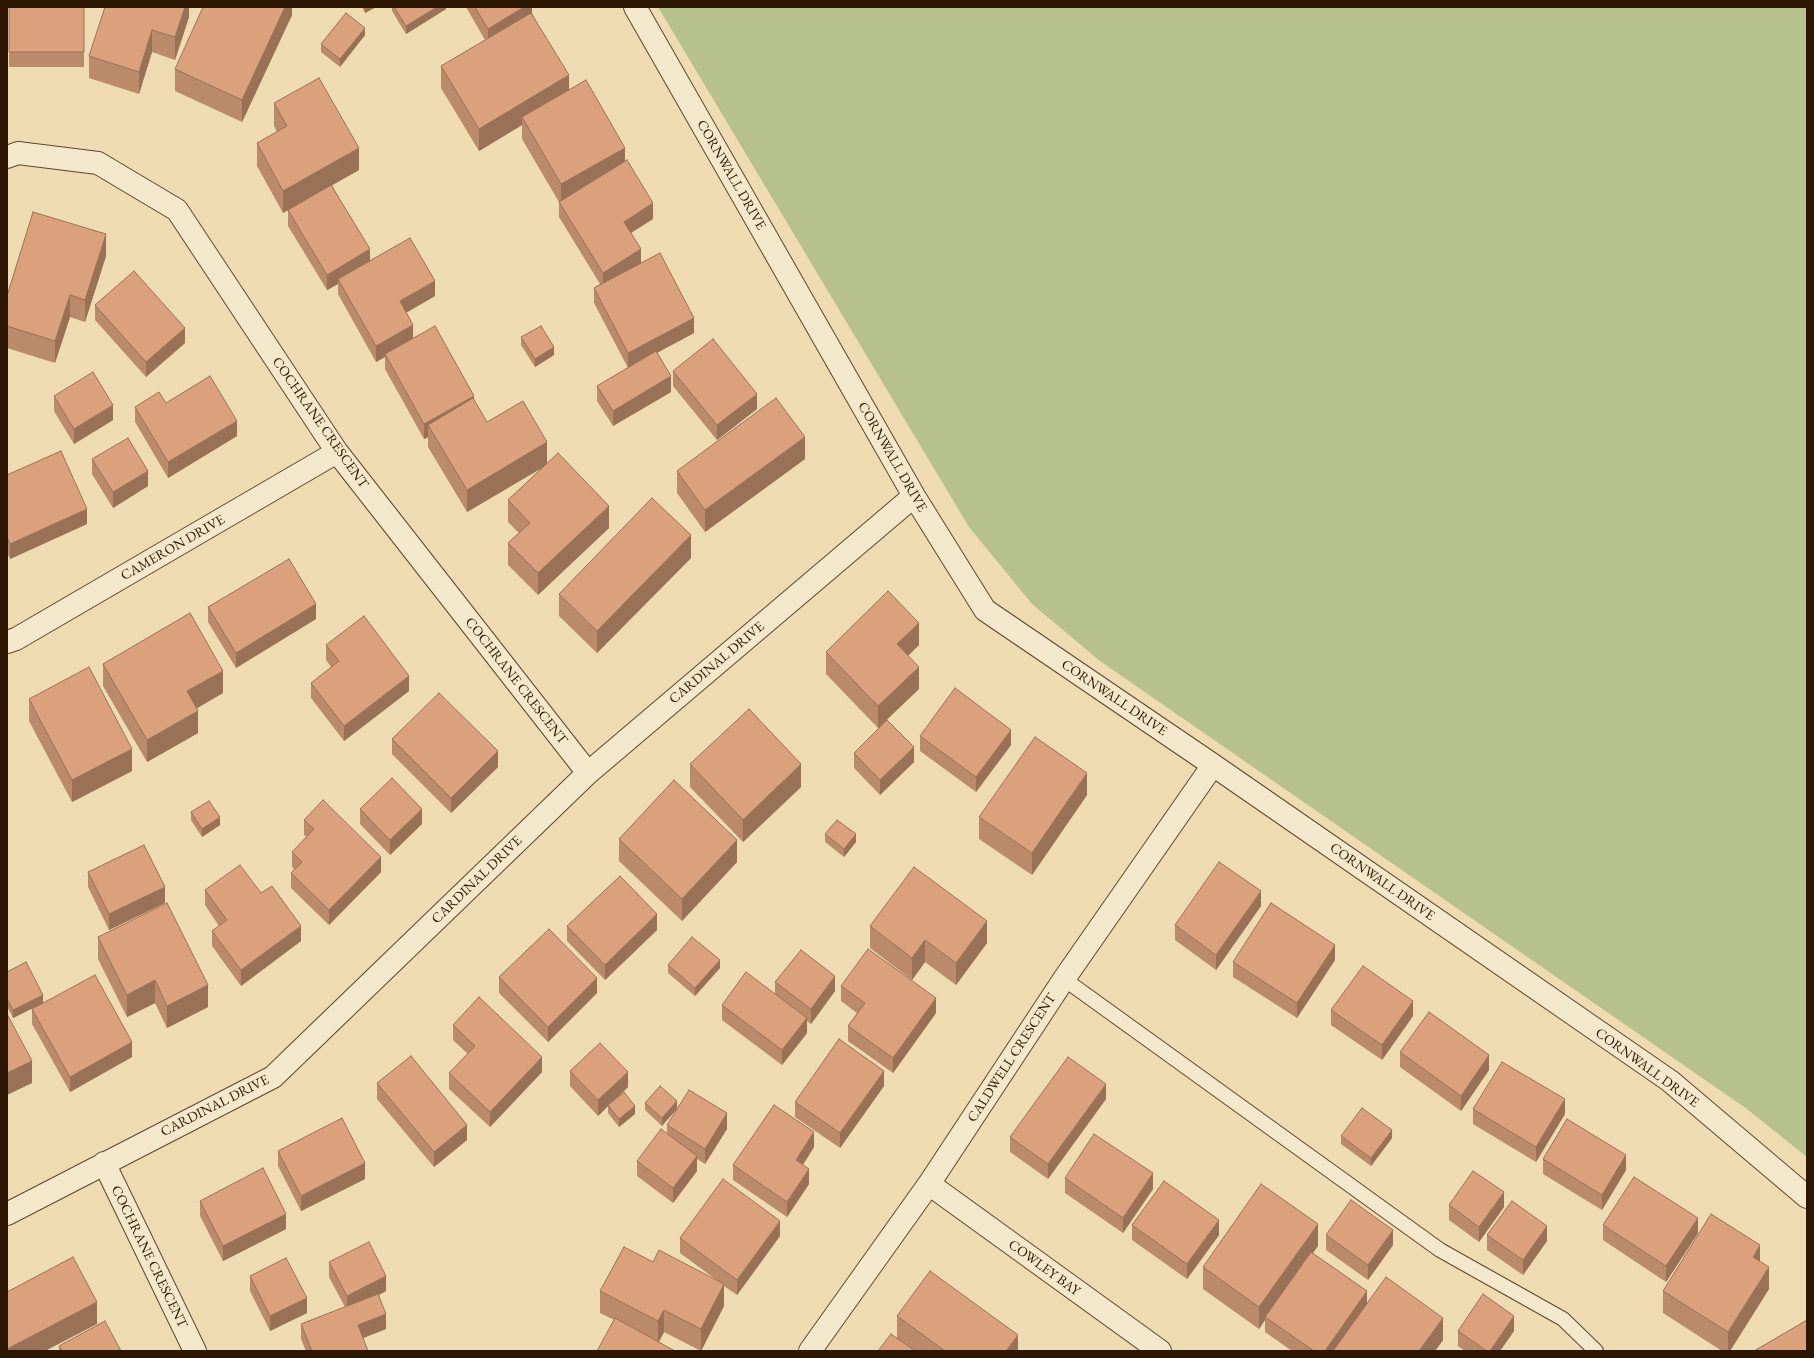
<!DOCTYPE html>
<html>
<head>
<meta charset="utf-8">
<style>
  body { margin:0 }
  #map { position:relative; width:1814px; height:1358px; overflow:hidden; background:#eedbb1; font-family:"EB Garamond",serif }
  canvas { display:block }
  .frame { position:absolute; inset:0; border:8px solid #2c1501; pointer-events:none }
</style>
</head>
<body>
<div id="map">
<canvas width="1814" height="1358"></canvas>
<div class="frame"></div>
</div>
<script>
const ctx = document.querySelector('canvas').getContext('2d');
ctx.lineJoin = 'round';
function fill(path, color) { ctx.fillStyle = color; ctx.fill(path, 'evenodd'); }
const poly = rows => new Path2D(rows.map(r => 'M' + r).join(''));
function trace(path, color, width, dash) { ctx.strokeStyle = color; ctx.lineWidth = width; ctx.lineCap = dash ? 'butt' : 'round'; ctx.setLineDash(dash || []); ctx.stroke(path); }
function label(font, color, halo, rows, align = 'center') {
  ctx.font = font + ' "EB Garamond",serif'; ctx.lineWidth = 3; ctx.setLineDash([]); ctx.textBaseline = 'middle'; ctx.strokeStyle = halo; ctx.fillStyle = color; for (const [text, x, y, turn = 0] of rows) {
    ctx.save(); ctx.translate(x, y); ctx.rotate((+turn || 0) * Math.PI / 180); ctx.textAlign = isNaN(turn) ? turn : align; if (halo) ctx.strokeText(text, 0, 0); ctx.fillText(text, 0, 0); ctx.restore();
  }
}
fill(poly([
  [658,7,1807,7,1807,1157,1747,1109,1100,661,1032,604,969,527]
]), '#b6c18d');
const service = poly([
  [1064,979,1440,1250,1563,1319,1596,1351]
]);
const minor = poly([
  [635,7,914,496,985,610,1213,765,1670,1081,1807,1197],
  [7,157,18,153,98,163,177,210,337,452,588,773],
  [7,642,16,639,337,452],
  [104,1163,195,1351],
  [929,1184,1160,1351],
  [7,1214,273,1077,588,773,914,496],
  [810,1351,929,1184,1064,979,1213,765]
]);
trace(service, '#5c462d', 16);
trace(minor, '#5c462d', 24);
trace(service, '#f4e8cc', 14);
trace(minor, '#f4e8cc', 22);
fill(poly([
  [9,7,84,7,84,67,9,67],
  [189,7,189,17,175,60,152,52,139,94,89,78,89,56],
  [292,7,292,15,242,122,175,91,175,69],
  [362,7,376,7,365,13],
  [392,7,446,7,446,9,406,34,392,11],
  [466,7,532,7,532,13,569,90,625,162,653,219,631,233,641,263,694,333,657,353,671,392,613,426,597,401,597,386,628,368,594,303,594,288,600,284,559,217,559,202,522,139,522,125,479,151,441,88,441,66,485,40],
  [365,35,340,67,321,52,321,44],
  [274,103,359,170,332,185,370,261,435,296,406,313,413,338,474,401,487,422,547,463,609,528,538,595,508,565,508,543,519,533,508,522,508,500,543,467,467,512,428,447,428,437,424,439,385,369,385,357,376,362,338,294,338,284,327,290,288,226,288,210,313,196,283,213,257,166,257,143,277,132,274,126],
  [106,256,85,322,70,317,55,363,7,348,7,296],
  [95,305,185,343,146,377,95,320],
  [521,337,554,355,535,367,521,345],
  [673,371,757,409,717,440,673,386],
  [54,396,113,420,74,444,54,411],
  [166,403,237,436,168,478,135,422,135,407],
  [92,459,148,486,113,508,92,474],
  [805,459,705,532,677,493,677,471],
  [7,475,87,524,10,559,7,552],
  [691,558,597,653,559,616,559,594],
  [208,607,316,619,236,668,208,622],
  [326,645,409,691,344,741,311,698,311,683,331,667,326,660],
  [919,645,908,656,919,689,878,728,826,674,826,652],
  [103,664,223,693,197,708,198,733,147,762,103,686],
  [29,699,132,771,72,802,29,721],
  [920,736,1011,745,976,792,920,751],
  [392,739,498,767,451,813,392,754],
  [854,753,914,762,880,795,854,768],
  [690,764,801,787,743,842,690,787],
  [1087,795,1032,875,979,839,979,817],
  [360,809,422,824,390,855,360,824],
  [191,812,220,825,202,837,191,820],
  [304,820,381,872,329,925,291,888,291,873,294,869,292,867,292,852,307,837,304,835],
  [825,834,856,842,844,857,825,842],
  [619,839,737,862,682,921,619,861],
  [88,872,165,903,109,930,88,887],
  [205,890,261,893,301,941,241,986,212,946,212,931,219,926,205,905],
  [1261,906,1216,970,1175,940,1175,925],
  [567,926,657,930,605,980,567,941],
  [870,926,987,943,956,985,925,962,912,980,870,948],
  [98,937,208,1007,167,1028,155,1003,127,1017,98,959],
  [1335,960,1297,1018,1233,977,1233,962],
  [668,965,720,968,695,996,668,973],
  [7,972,43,1003,13,1018,7,1006],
  [499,977,597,993,548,1042,499,993],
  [775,982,835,991,811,1024,807,1021,807,1033,782,1065,722,1020,722,1005,775,994],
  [841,986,936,1013,893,1073,848,1041,848,1026,857,1013,841,1001],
  [32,1009,132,1057,70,1092,32,1024],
  [1331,1010,1413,1016,1382,1060,1331,1025],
  [453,1025,542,1072,490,1127,449,1089,449,1073,468,1054,453,1040],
  [1400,1052,1489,1070,1461,1111,1400,1067],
  [570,1071,628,1087,616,1098,635,1114,619,1127,608,1113,608,1106,598,1116,570,1086],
  [377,1083,467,1140,434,1167,377,1099],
  [884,1086,840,1148,795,1117,795,1102],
  [1106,1099,1048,1179,1010,1152,1010,1137],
  [677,1101,662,1126,645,1110,645,1103],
  [1473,1109,1565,1114,1536,1162,1473,1124],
  [667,1125,727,1129,705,1164,697,1159,697,1171,673,1203,637,1176,637,1161,667,1134],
  [1341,1136,1392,1138,1371,1166,1341,1144],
  [814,1147,803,1165,809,1184,787,1217,733,1180,733,1165],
  [278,1151,365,1179,301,1211,278,1166],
  [1543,1159,1626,1170,1602,1210,1543,1174],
  [1065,1178,1153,1189,1123,1233,1065,1193],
  [200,1201,286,1229,223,1261,200,1216],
  [1449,1205,1504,1207,1479,1242,1449,1220],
  [1132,1225,1219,1235,1187,1279,1132,1240],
  [1603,1225,1698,1233,1666,1282,1603,1240],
  [1326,1235,1393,1245,1368,1280,1326,1250],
  [1487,1235,1547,1241,1523,1275,1487,1250],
  [780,1236,737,1295,724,1286,724,1306,701,1351,664,1332,659,1342,600,1313,600,1291,653,1262,718,1281,680,1253,680,1238],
  [1318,1246,1312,1253,1367,1304,1443,1340,1435,1351,1292,1351,1265,1332,1265,1320,1259,1329,1203,1289,1203,1267],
  [329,1262,386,1291,379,1295,386,1329,363,1338,368,1351,306,1351,301,1339,301,1324,345,1307,329,1277],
  [250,1276,307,1313,270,1331,250,1291],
  [1769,1289,1730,1351,1722,1351,1663,1313,1663,1291],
  [897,1316,1018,1351,878,1351,897,1338],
  [1458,1331,1514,1331,1500,1351,1465,1351,1458,1346],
  [59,1346,121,1351,59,1351]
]), '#bb8a6b');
fill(poly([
  [185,7,189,7,189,17,175,60,175,37],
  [285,7,292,7,292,15,242,122,242,100],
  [365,7,376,7,365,13],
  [437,7,446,7,446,9,406,34,406,26],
  [524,7,532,7,532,17,488,44,488,29],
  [365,28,365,35,340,67,340,59],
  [152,30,152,52,139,94,139,72],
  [569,75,569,97,522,117,522,125,479,151,479,129],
  [359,148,359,170,283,213,283,191],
  [625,148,625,170,561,206,561,184],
  [653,203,653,219,624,237,624,222],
  [106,234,106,256,85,322,85,300],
  [370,249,370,264,338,279,338,284,327,290,327,275],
  [641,249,641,264,603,288,603,273],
  [435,281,435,296,400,316,400,301],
  [70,295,70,317,55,363,55,341],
  [694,318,694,333,628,368,628,353],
  [413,325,413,340,385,354,385,357,376,362,376,346],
  [185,328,185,343,146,377,146,362],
  [554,347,554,355,535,367,535,359],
  [671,376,671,392,613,426,613,411],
  [757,394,757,409,717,440,717,425],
  [474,396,474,411,428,425,428,437,424,439,424,424],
  [113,405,113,420,74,444,74,429],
  [237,421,237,436,168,478,168,462],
  [805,437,805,459,705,532,705,510],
  [547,442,547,465,467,512,467,490],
  [148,471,148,486,113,508,113,492],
  [609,506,609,528,538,595,538,573],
  [87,509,87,524,10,559,10,544],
  [691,535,691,558,597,653,597,631],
  [316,604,316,619,236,668,236,653],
  [919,623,919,645,897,666,897,644],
  [919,667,919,689,878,728,878,706],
  [223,671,223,693,187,714,187,691],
  [409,676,409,691,344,741,344,726],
  [198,711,198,733,147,762,147,740],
  [1011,730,1011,745,976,792,976,777],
  [914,747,914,762,880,795,880,780],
  [132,749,132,771,72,802,72,780],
  [498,751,498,767,451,813,451,798],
  [801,764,801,787,743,842,743,820],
  [1087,773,1087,795,1032,875,1032,853],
  [422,809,422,824,390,855,390,840],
  [220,817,220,825,202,837,202,829],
  [856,834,856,842,844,857,844,849],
  [737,840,737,862,682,921,682,899],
  [381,857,381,872,329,925,329,910],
  [165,887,165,903,109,930,109,914],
  [1261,891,1261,906,1216,970,1216,955],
  [657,914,657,930,605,980,605,965],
  [987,921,987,943,956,985,956,963],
  [301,926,301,941,241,986,241,970],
  [925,940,925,962,912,980,912,958],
  [1335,945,1335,960,1297,1018,1297,1003],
  [720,960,720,968,695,996,695,988],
  [835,976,835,991,811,1024,811,1009],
  [597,978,597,993,548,1042,548,1027],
  [155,980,155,1003,127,1017,127,995],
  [208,985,208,1007,167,1028,167,1006],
  [43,995,43,1003,13,1018,13,1010],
  [936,998,936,1013,893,1073,893,1058],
  [1413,1001,1413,1016,1382,1060,1382,1045],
  [807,1018,807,1033,782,1065,782,1050],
  [132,1042,132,1057,70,1092,70,1077],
  [1489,1055,1489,1070,1461,1111,1461,1096],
  [542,1057,542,1072,490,1127,490,1112],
  [32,1061,32,1083,7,1095,7,1073],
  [884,1071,884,1086,840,1148,840,1133],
  [628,1072,628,1087,608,1106,608,1105,608,1106,598,1116,598,1100],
  [1106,1084,1106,1099,1048,1179,1048,1164],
  [1565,1099,1565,1114,1536,1162,1536,1147],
  [677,1101,677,1109,662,1126,662,1118],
  [635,1106,635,1114,619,1127,619,1119],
  [727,1113,727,1129,705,1164,705,1149],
  [467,1125,467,1140,434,1167,434,1152],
  [1392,1130,1392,1138,1371,1166,1371,1158],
  [814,1132,814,1147,796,1175,796,1160],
  [1626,1155,1626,1170,1602,1210,1602,1195],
  [697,1156,697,1171,673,1203,673,1188],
  [365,1163,365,1179,301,1211,301,1196],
  [809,1169,809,1184,787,1217,787,1202],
  [1153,1173,1153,1189,1123,1233,1123,1218],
  [1504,1192,1504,1207,1479,1242,1479,1227],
  [286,1214,286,1229,223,1261,223,1246],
  [1698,1218,1698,1233,1666,1282,1666,1266],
  [1219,1220,1219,1235,1187,1279,1187,1264],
  [780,1221,780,1236,737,1295,737,1280],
  [1318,1224,1318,1246,1267,1318,1265,1317,1265,1320,1259,1329,1259,1307],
  [1547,1226,1547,1241,1523,1275,1523,1260],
  [1393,1230,1393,1245,1368,1280,1368,1265],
  [1760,1245,1760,1267,1753,1257],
  [1769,1267,1769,1289,1730,1351,1728,1351,1728,1332],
  [386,1276,386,1291,347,1311,347,1296],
  [724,1284,724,1306,701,1351,701,1329],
  [1367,1291,1367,1306,1335,1351,1325,1351],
  [307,1298,307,1313,270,1331,270,1316],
  [97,1302,97,1324,45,1351,7,1351,7,1349],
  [664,1310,664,1332,658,1343,658,1321],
  [386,1314,386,1329,358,1340,358,1325],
  [1514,1316,1514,1331,1500,1351,1490,1351],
  [1443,1318,1443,1340,1435,1351,1419,1351],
  [1018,1335,1018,1351,1006,1351]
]), '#997157');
const building = poly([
  [9,7,84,7,84,52,9,52,9,7],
  [105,7,185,7,175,37,152,30,139,72,89,56,105,7],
  [203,7,285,7,242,100,175,69,203,7],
  [394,7,437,7,406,26,394,7],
  [475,7,524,7,488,29,475,7],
  [346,13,365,28,340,59,321,44,346,13],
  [531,13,569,75,479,129,441,66,531,13],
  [319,78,359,148,283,191,257,143,287,126,274,103,319,78],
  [586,80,625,148,561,184,522,117,586,80],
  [627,160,653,203,624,222,641,249,603,273,559,202,627,160],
  [331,185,370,249,327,275,288,210,331,185],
  [33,212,106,234,85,300,70,295,55,341,7,326,7,296,33,212],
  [410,238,435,281,400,301,413,325,376,346,338,279,410,238],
  [660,253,694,318,628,353,594,288,660,253],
  [134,271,185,328,146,362,95,305,134,271],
  [435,326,474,396,424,424,385,354,435,326],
  [541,326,554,347,535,359,521,337,541,326],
  [713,339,757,394,717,425,673,371,713,339],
  [656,351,671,376,613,411,597,386,656,351],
  [93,372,113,405,74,429,54,396,93,372],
  [210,376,237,421,168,462,135,407,159,392,166,403,210,376],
  [473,398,487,422,523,401,547,442,467,490,428,425,473,398],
  [776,398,805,437,705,510,677,471,776,398],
  [128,438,148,471,113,492,92,459,128,438],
  [61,451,87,509,10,544,7,537,7,475,61,451],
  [558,453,609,506,538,573,508,543,530,523,508,500,558,453],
  [652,498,691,535,597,631,559,594,652,498],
  [289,559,316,604,236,653,208,607,289,559],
  [888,591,919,623,897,644,919,667,878,706,826,652,888,591],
  [190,613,223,671,187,691,198,711,147,740,103,664,190,613],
  [364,616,409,676,344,726,311,683,339,661,326,645,364,616],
  [89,667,132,749,72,780,29,699,89,667],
  [955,688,1011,730,976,777,920,736,955,688],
  [439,693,498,751,451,798,392,739,439,693],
  [749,709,801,764,743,820,690,764,749,709],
  [887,720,914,747,880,780,854,753,887,720],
  [1035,737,1087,773,1032,853,979,817,1035,737],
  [392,778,422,809,390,840,360,809,392,778],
  [674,780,737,840,682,899,619,839,674,780],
  [323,800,381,857,329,910,291,873,302,862,292,852,314,829,304,820,323,800],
  [209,801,220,817,202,829,191,812,209,801],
  [837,820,856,834,844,849,825,834,837,820],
  [144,845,165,887,109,914,88,872,144,845],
  [1219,862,1261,891,1216,955,1175,925,1219,862],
  [240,865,261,893,272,886,301,926,241,970,212,931,227,920,205,890,240,865],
  [914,867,987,921,956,963,925,940,912,958,870,926,914,867],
  [620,876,657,914,605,965,567,926,620,876],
  [167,903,208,985,167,1006,155,980,127,995,98,937,167,903],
  [1271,903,1335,945,1297,1003,1233,962,1271,903],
  [549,929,597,978,548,1027,499,977,549,929],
  [692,937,720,960,695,988,668,965,692,937],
  [868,949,936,998,893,1058,848,1026,865,1003,841,986,868,949],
  [801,950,835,976,811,1009,775,982,801,950],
  [26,962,43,995,13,1010,7,999,7,972,26,962],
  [1363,966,1413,1001,1382,1045,1331,1010,1363,966],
  [746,972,807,1018,782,1050,722,1005,746,972],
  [95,975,132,1042,70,1077,32,1009,95,975],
  [479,997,542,1057,490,1112,449,1073,475,1046,453,1025,479,997],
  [1429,1012,1489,1055,1461,1096,1400,1052,1429,1012],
  [7,1014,32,1061,7,1073,7,1014],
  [839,1039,884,1071,840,1133,795,1102,839,1039],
  [600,1043,628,1072,598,1100,570,1071,600,1043],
  [411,1056,467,1125,434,1152,377,1083,411,1056],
  [1068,1057,1106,1084,1048,1164,1010,1137,1068,1057],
  [1502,1062,1565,1099,1536,1147,1473,1109,1502,1062],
  [660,1086,677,1101,662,1118,645,1103,660,1086],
  [689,1090,727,1113,705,1149,667,1125,689,1090],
  [624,1092,635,1106,619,1119,608,1105,624,1092],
  [774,1105,814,1132,796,1160,809,1169,787,1202,733,1165,774,1105],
  [1362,1108,1392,1130,1371,1158,1341,1136,1362,1108],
  [342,1118,365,1163,301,1196,278,1151,342,1118],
  [1567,1119,1626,1155,1602,1195,1543,1159,1567,1119],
  [661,1129,697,1156,673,1188,637,1161,661,1129],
  [1094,1134,1153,1173,1123,1218,1065,1178,1094,1134],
  [263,1168,286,1214,223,1246,200,1201,263,1168],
  [1473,1171,1504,1192,1479,1227,1449,1205,1473,1171],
  [1634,1177,1698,1218,1666,1266,1603,1225,1634,1177],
  [723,1179,780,1221,737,1280,680,1238,723,1179],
  [1164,1181,1219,1220,1187,1264,1132,1225,1164,1181],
  [1261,1184,1318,1224,1259,1307,1203,1267,1261,1184],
  [1351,1200,1393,1230,1368,1265,1326,1235,1351,1200],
  [1512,1201,1547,1226,1523,1260,1487,1235,1512,1201],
  [1711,1214,1760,1245,1753,1257,1769,1267,1728,1332,1663,1291,1711,1214],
  [369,1242,386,1276,347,1296,329,1262,369,1242],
  [624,1247,653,1262,659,1250,724,1284,701,1329,664,1310,658,1321,600,1291,624,1247],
  [1311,1252,1367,1291,1325,1351,1314,1351,1265,1317,1311,1252],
  [73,1257,97,1302,7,1349,7,1292,73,1257],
  [286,1258,307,1298,270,1316,250,1276,286,1258],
  [930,1271,1018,1335,1006,1351,945,1351,897,1316,930,1271],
  [1386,1277,1443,1318,1419,1351,1333,1351,1386,1277],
  [378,1294,386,1314,358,1325,368,1351,312,1351,301,1324,378,1294],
  [1483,1294,1514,1316,1490,1351,1487,1351,1458,1331,1483,1294],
  [615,1318,675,1351,597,1351,615,1318],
  [1807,1320,1807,1351,1754,1351,1807,1320],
  [105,1321,121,1351,62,1351,59,1346,105,1321],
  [891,1334,915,1351,878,1351,891,1334]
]);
fill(building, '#daa17c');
trace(building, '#997157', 1);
label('14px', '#2c1501', '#f4e8cc', [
  ["CORNWALL DRIVE",731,175,60],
  ["COCHRANE CRESCENT",320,423,55],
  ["CORNWALL DRIVE",892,457,60],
  ["CAMERON DRIVE",173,548,-30],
  ["CARDINAL DRIVE",717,663,-40],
  ["COCHRANE CRESCENT",516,681,52],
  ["CORNWALL DRIVE",1114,698,34],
  ["CARDINAL DRIVE",477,880,-44],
  ["CORNWALL DRIVE",1382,882,35],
  ["CALDWELL CRESCENT",1012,1058,-57],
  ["CORNWALL DRIVE",1647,1068,36],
  ["CARDINAL DRIVE",215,1106,-27],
  ["COCHRANE CRESCENT",149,1257,64],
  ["COWLEY BAY",1044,1268,36]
]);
</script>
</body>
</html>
